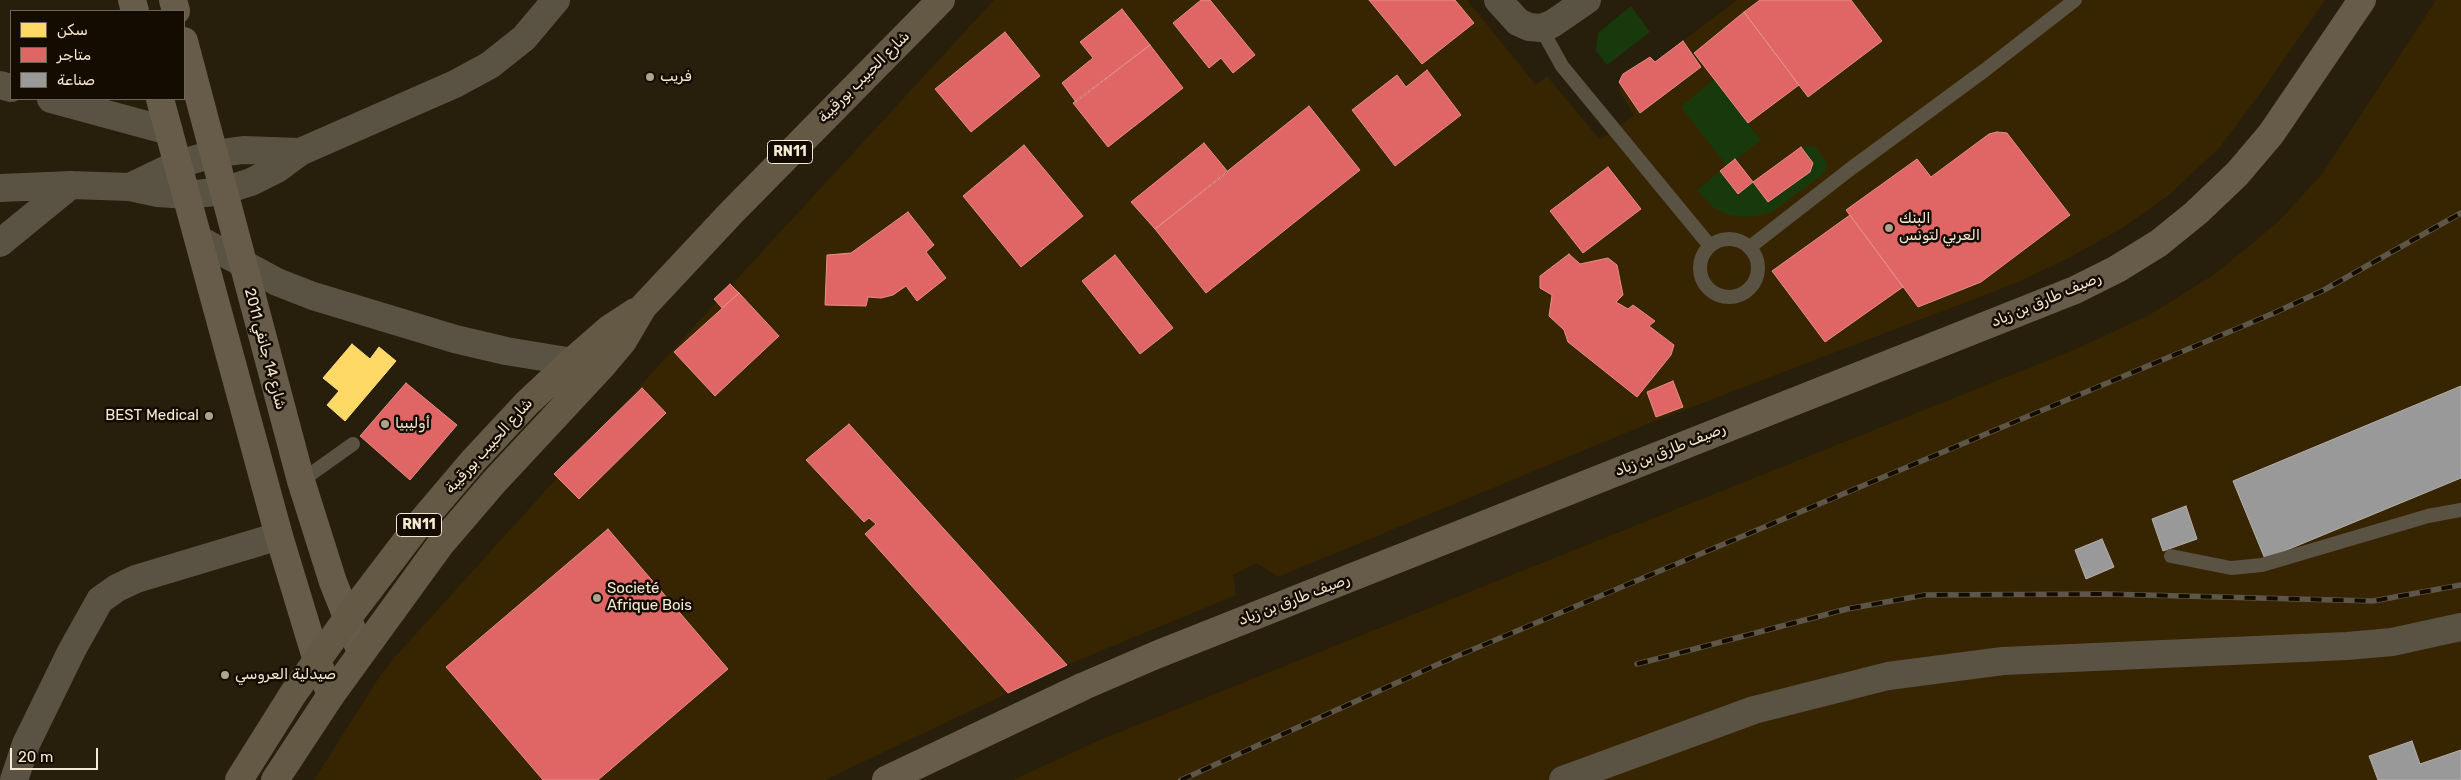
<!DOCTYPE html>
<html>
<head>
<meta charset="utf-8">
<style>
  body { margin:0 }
  #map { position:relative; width:2461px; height:780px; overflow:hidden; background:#271e0b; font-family:Rubik,Vazirmatn,sans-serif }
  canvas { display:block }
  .legend { position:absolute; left:10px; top:10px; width:175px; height:90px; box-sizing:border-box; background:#150c00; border:1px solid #6f6554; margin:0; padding:6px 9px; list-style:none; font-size:15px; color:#f7ead3 }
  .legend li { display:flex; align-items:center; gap:10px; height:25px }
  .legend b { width:25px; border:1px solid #6f6554 }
  .scale { position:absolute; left:10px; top:748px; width:88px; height:22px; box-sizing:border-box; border:2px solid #f7ead3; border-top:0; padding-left:6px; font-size:15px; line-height:18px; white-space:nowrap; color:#f7ead3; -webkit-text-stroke:4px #150c00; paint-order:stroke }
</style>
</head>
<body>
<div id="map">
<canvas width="2461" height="780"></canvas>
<ul class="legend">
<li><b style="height:14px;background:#ffd966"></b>سكن</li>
<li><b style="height:14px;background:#e06666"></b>متاجر</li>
<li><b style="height:14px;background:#999"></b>صناعة</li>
</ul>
<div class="scale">20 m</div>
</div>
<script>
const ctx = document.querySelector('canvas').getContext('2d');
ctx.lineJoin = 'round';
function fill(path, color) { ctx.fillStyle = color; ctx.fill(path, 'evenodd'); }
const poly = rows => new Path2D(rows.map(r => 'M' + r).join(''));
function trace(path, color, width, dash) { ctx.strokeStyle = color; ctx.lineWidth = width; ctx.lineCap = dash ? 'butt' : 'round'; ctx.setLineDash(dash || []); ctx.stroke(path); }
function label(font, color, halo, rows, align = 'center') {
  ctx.font = font + ' Rubik,Vazirmatn,sans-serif'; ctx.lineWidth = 5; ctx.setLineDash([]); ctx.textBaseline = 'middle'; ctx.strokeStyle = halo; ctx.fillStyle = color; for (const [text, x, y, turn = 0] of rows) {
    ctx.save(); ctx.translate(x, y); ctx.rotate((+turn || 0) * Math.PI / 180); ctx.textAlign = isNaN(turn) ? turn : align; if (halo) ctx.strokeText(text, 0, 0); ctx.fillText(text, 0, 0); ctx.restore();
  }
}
fill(poly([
  [994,0,1467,0,1536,85,1547,76,1600,140,1634,115,1620,92,1619,82,1623,74,1650,57,1655,62,1737,0,2325,0,2262,91,2220,147,2168,196,2122,228,2069,258,2016,283,1645,425,1278,577,1257,563,1233,575,1236,595,1067,665,825,780,314,780,378,679,394,658,748,267],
  [2436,0,2461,0,2461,780,1013,780,1100,740,2076,349,2149,315,2215,274,2278,222,2322,174]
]), '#372501');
fill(poly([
  [1631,6,1650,32,1607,65,1596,51,1598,33],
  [1714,79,1761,140,1727,166,1681,107],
  [1815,146,1828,165,1823,174,1772,212,1757,216,1741,217,1726,214,1714,208,1697,190,1720,171,1738,194,1753,182,1769,202,1810,172,1813,163,1801,147]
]), '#17390c');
const homes = poly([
  [352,344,370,359,379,347,396,361,345,421,327,405,339,391,323,378,352,344]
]);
fill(homes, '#ffd966');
trace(homes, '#fdde87', 1);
const shops = poly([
  [1201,0,1210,0,1255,55,1233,73,1221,58,1209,68,1173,23,1201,0],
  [1369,0,1455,0,1474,23,1422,64,1369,0],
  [1760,0,1851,0,1882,41,1808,97,1744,12,1760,0],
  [1122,9,1150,45,1076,102,1062,83,1093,58,1080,42,1122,9],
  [1744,12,1799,85,1748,123,1694,53,1744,12],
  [1005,32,1040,76,971,132,935,89,1005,32],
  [1683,41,1701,67,1640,113,1619,82,1623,74,1650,57,1655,62,1683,41],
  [1150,45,1183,88,1108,147,1073,103,1150,45],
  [1427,70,1461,115,1395,166,1352,110,1397,75,1406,87,1427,70],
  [1309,106,1360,170,1206,293,1155,229,1309,106],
  [1997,132,2007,133,2070,215,1981,282,1918,307,1846,210,1917,159,1931,177,1989,134,1997,132],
  [1204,143,1228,172,1155,229,1131,202,1204,143],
  [1024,145,1083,216,1021,267,963,196,1024,145],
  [1801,147,1813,163,1810,172,1768,202,1753,182,1801,147],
  [1735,159,1753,182,1738,194,1720,171,1735,159],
  [1608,167,1641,209,1583,253,1550,211,1608,167],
  [908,212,934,245,926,252,946,278,917,301,906,286,893,295,881,298,868,297,866,306,825,305,827,255,851,253,908,212],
  [1850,215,1903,287,1825,342,1772,271,1850,215],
  [1569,254,1580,264,1608,258,1617,265,1623,295,1616,302,1628,309,1633,305,1655,321,1649,326,1674,345,1671,355,1637,397,1568,342,1564,330,1549,316,1552,295,1540,288,1540,276,1569,254],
  [1115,255,1173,328,1140,354,1082,281,1115,255],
  [730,284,739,293,722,308,714,299,730,284],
  [739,293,779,336,715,396,674,352,739,293],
  [1673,381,1683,407,1656,417,1647,392,1673,381],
  [406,383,457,425,410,480,360,436,406,383],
  [642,388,666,413,579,499,554,474,642,388],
  [849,424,1067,665,1008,693,865,534,876,524,869,518,864,522,806,460,849,424],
  [608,529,728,669,598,780,543,780,446,667,608,529]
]);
fill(shops, '#e06666');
trace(shops, '#e78e87', 1);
const industry = poly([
  [2461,386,2461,478,2265,559,2233,481,2461,386],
  [2186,506,2197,539,2163,551,2152,519,2186,506],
  [2102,539,2114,567,2086,579,2075,550,2102,539],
  [2412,741,2420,764,2461,750,2461,780,2378,780,2369,756,2412,741]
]);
fill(industry, '#999');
trace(industry, '#b5b1aa', 1);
trace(poly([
  [1541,28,1562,66,1710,246],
  '1700 268a29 29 0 1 1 58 0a29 29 0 1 1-58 0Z',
  [1750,247,1849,170,1985,70,2075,0],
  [301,481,353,444],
  [2171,556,2231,568,2262,565,2428,516,2461,510]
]), '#5a5243', 14);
trace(poly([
  [1498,0,1518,22,1529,27,1541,28,1552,24,1587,0],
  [0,85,11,88],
  [51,99,169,131],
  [130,187,178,164,214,154,243,150,300,152],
  [0,188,71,185,130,187,158,193,187,195,223,191,251,182,277,169,300,152,455,84,490,65,524,38,556,0],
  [200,240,277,282,313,296,455,339,506,351,591,365],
  [0,243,71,185],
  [14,780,26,744,72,650,100,600,117,588,136,579,279,536],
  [1563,780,1754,710,1888,676,2003,661,2347,646,2392,642,2461,627]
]), '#5a5243', 28);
trace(poly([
  [132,0,135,11],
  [173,0,176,11],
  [184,41,301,481,333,582,361,652],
  [160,99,279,536,317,661,331,695],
  [886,780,1084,686,1156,655,2075,290,2117,269,2159,243,2196,213,2237,174,2271,134,2362,0]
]), '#665c49', 28);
trace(poly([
  [239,780,293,694,346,620,416,528,473,461,527,403,571,362,609,329,635,312],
  [275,780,331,695,440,545,494,482,602,366,623,341,643,307,732,212,941,0]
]), '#635944', 28);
const rail = poly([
  [1637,664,1847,609,1925,595,2105,594,2373,601,2461,585],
  [1181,780,1443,662,2274,313,2324,290,2461,213]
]);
trace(rail, '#5e5648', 5.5);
trace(rail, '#150c00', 4, [11]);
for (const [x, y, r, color] of [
  [650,77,5,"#aea38d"],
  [1889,228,5,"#aea38d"],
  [209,416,5,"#aea38d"],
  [385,424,5,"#aea38d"],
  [597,598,5,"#aea38d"],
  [225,675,5,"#aea38d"]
]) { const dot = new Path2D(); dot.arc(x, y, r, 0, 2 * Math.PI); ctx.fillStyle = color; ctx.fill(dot); trace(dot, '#150c00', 2); }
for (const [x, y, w] of [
  [790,152,45],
  [419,525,45]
]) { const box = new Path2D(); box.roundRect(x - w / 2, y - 11.5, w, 23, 4); ctx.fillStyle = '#150c00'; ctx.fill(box); trace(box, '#f7ead3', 1); }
label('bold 14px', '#f7ead3', null, [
  ["RN11",790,152],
  ["RN11",419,525]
]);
label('15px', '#f7ead3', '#150c00', [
  ["فريب",660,77],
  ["البنك",1899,219],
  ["العربي لتونس",1899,236],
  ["BEST Medical",199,416,"right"],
  ["أوليبيا",395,424],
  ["Societé",607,589],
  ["Afrique Bois",607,606],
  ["صيدلية العروسي",235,675]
], 'left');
label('15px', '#f7ead3', '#150c00', [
  ["شارع الحبيب بورقيبة",864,77,-45],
  ["رصيف طارق بن زياد",2046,300,-23],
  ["شارع 14 جانفي 2011",265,349,75],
  ["شارع الحبيب بورقيبة",489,446,-48],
  ["رصيف طارق بن زياد",1670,450,-22],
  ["رصيف طارق بن زياد",1294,600,-21]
]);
</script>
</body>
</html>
